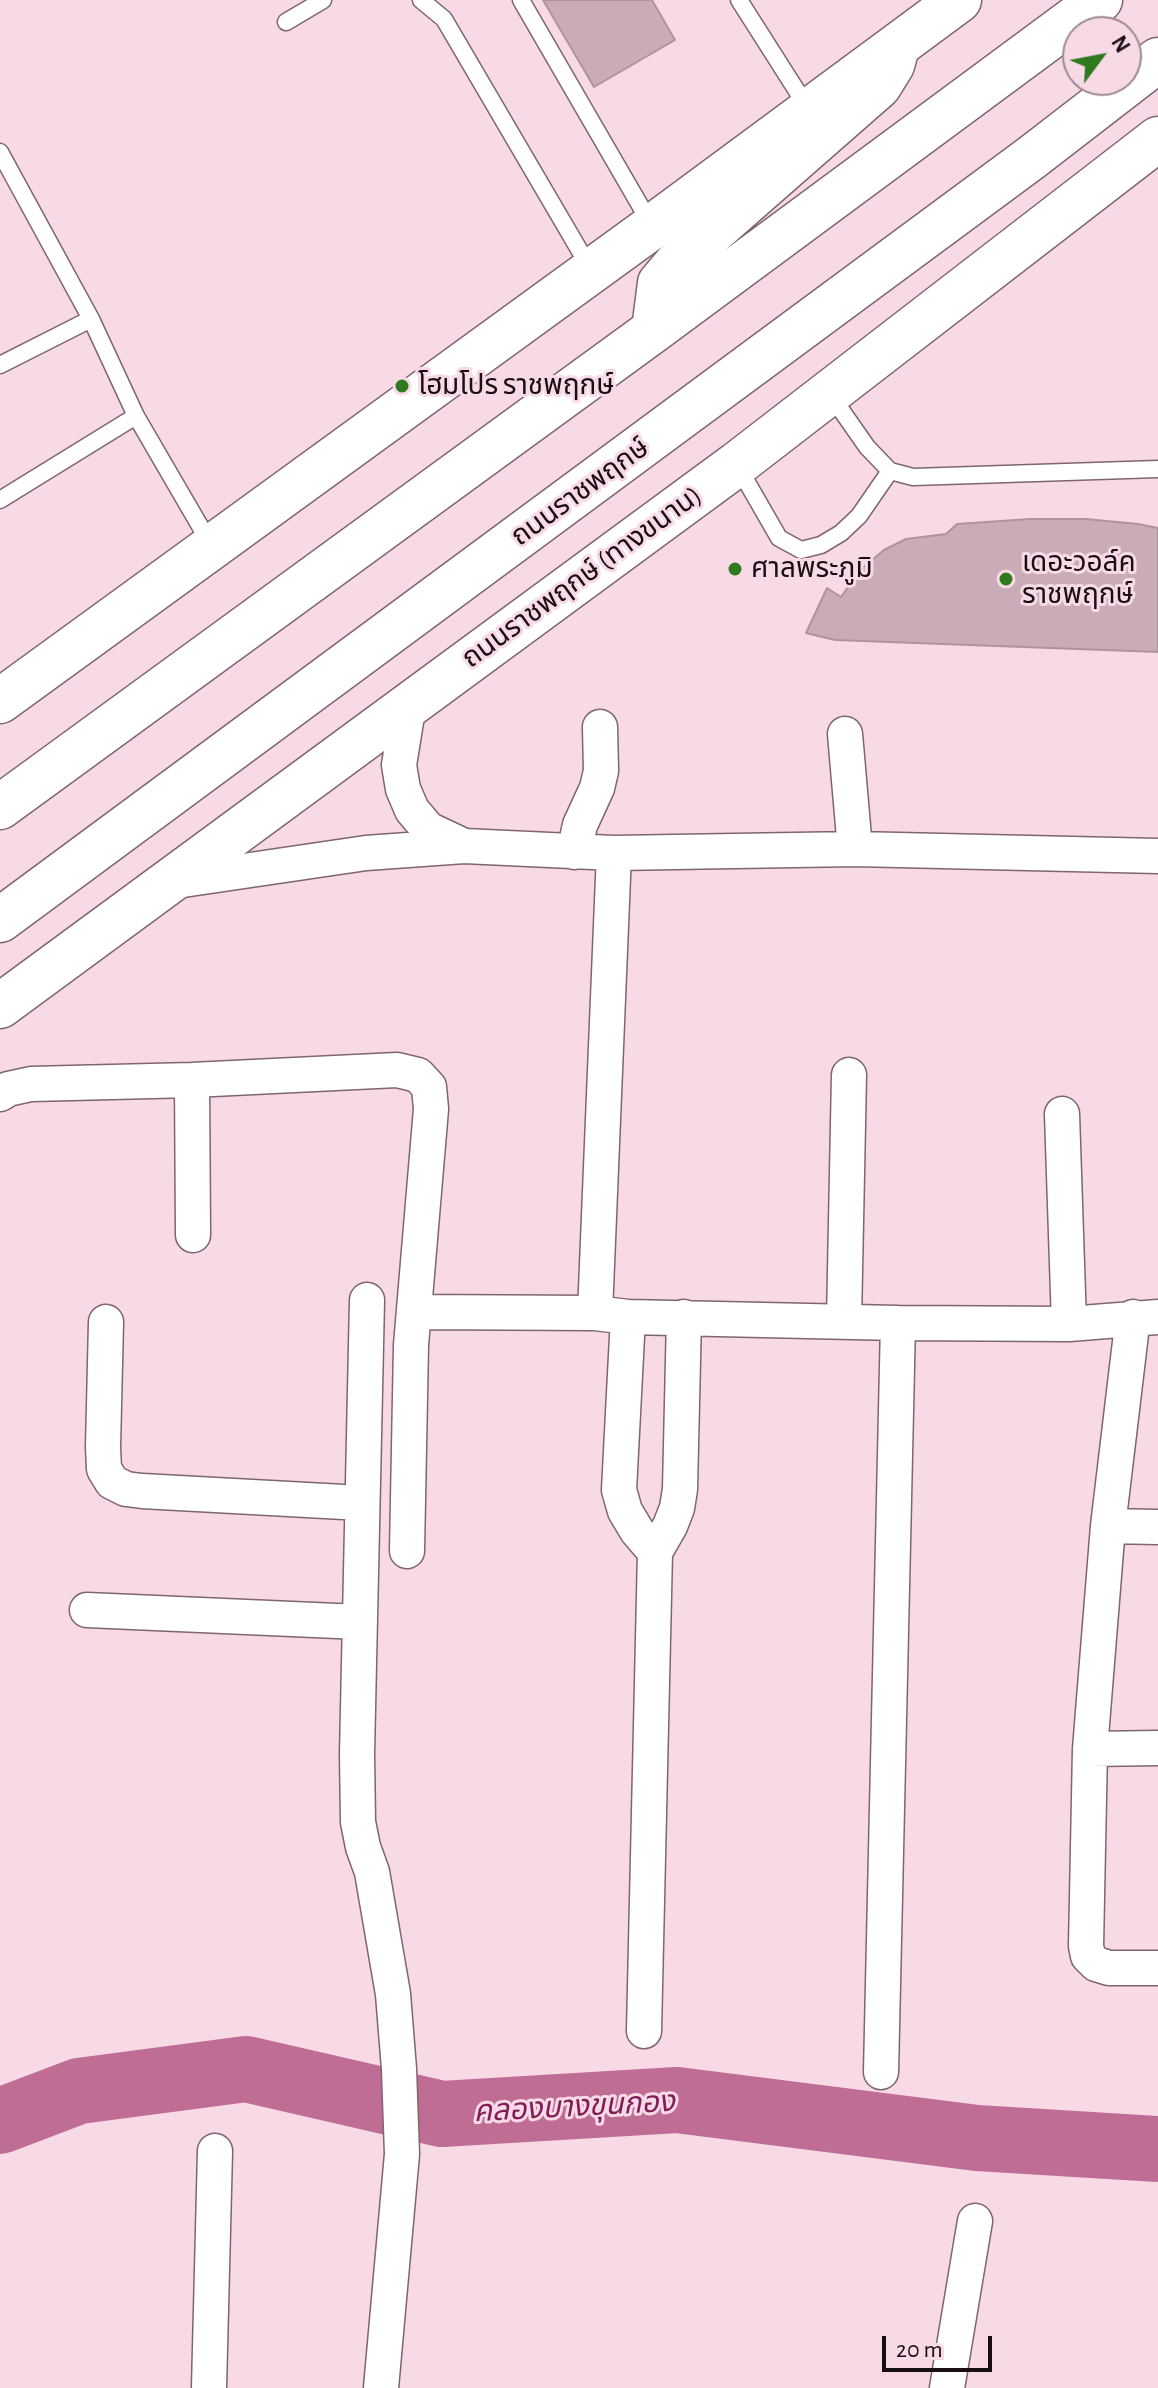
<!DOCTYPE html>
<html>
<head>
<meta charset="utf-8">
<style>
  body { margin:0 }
  #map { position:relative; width:1158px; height:2388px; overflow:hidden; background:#f8dae7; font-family:"Alegreya Sans",sans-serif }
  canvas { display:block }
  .north { position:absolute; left:1062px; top:16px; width:80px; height:80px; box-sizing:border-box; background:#f8dae7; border:2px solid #9f8992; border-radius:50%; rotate:58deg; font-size:22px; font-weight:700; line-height:32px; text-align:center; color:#190f13 }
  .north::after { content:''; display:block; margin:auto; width:28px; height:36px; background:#2f791f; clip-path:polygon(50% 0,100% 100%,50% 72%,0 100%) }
  .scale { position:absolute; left:882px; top:2336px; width:110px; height:36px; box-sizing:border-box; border:4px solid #190f13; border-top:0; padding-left:10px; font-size:24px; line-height:28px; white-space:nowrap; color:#190f13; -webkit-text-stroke:6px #f8dae7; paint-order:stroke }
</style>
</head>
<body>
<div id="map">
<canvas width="1158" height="2388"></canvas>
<div class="north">N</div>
<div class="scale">20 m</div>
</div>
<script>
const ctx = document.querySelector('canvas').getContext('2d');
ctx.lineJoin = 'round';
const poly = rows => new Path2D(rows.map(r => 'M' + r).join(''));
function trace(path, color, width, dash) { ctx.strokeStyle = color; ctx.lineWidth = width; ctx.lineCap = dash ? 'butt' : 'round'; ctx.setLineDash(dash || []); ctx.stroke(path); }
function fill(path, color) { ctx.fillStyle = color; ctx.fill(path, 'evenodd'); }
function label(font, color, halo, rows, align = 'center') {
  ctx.font = font + ' "Alegreya Sans","Noto Sans Thai",sans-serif'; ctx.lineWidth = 6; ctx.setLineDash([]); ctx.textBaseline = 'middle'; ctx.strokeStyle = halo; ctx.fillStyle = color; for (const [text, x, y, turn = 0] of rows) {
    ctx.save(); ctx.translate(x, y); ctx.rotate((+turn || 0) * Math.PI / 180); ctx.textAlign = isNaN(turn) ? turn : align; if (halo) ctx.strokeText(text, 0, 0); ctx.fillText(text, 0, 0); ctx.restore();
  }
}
trace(poly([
  [0,2121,79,2091,246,2069,442,2114,677,2100,977,2138,1158,2149]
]), '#c06d95', 66);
const building = poly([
  [543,0,652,0,675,40,594,87,543,0],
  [1030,519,1086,519,1138,524,1158,528,1158,652,835,640,806,633,827,588,841,597,861,569,884,550,906,539,946,534,957,524,1030,519]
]);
fill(building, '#c9acb8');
trace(building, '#af939f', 2);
const service = poly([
  [421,0,444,19,591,270],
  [521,0,652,226],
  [739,0,809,110],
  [286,22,323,0],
  [0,152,91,319,136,416,211,545],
  [0,365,91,319],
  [830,394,867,447,890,471,913,477,1158,469],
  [737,465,779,538,801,550,821,545,841,533,859,516,890,471],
  [0,500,136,416]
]);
const minor = poly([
  [409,703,399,765,403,789,412,810,428,829,464,846],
  [845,734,855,849],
  [574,852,580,825,597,788,601,771,600,727],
  [169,882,366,853,464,846,614,853,855,849,1158,856],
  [192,1080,193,1235],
  [0,1094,8,1089,31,1084,192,1080,397,1070,418,1075,429,1087,431,1109,411,1345,407,1551],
  [1062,1114,1069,1324],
  [367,1300,357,1754,358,1822,363,1847,372,1872,393,1994,399,2069,402,2154,381,2388],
  [415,1312,595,1313,628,1317,898,1323,1069,1324,1158,1317],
  [595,1313,614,853],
  [628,1317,619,1490,625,1511,637,1531,655,1552],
  [1133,1317,1108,1526,1090,1749,1086,1946,1088,1956,1096,1964,1109,1968,1158,1968],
  [844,1320,849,1075],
  [106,1322,103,1447,104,1469,112,1482,126,1489,142,1491,362,1503],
  [1108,1526,1158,1527],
  [87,1610,360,1622],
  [1090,1749,1158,1748],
  [644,2031,655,1552,670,1526,677,1508,680,1489,684,1317],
  [881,2072,898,1323],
  [209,2388,215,2151],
  [947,2388,975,2221]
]);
const secondary = poly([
  [0,701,652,227,959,0],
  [0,1006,737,464,1158,139]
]);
const primary = poly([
  [654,330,660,283,677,263,879,86,892,65,897,47],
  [0,807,654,330,1100,0],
  [0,920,1031,158,1158,60]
]);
trace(service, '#7f6570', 19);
trace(minor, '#7f6570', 37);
trace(secondary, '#7f6570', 47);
trace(primary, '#7f6570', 47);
trace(service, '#fff', 16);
trace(minor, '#fff', 34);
trace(secondary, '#fff', 44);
trace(primary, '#fff', 44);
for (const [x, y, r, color] of [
  [402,386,8,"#2f791f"],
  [735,569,8,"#2f791f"],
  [1006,579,8,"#2f791f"]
]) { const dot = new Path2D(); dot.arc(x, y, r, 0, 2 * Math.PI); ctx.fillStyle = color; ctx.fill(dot); trace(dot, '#f8dae7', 3); }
label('28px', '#190f13', '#f8dae7', [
  ["โฮมโปร ราชพฤกษ์",418,386],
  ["เดอะวอล์ค",1022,563],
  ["ราชพฤกษ์",1022,595],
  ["ศาลพระภูมิ",751,569]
], 'left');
label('28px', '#190f13', '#f8dae7', [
  ["ถนนราชพฤกษ์",580,492,-36],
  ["ถนนราชพฤกษ์ (ทางขนาน)",582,577,-36]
]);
label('italic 30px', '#811d56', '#f8dae7', [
  ["คลองบางขุนกอง",574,2107,-3]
]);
</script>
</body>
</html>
